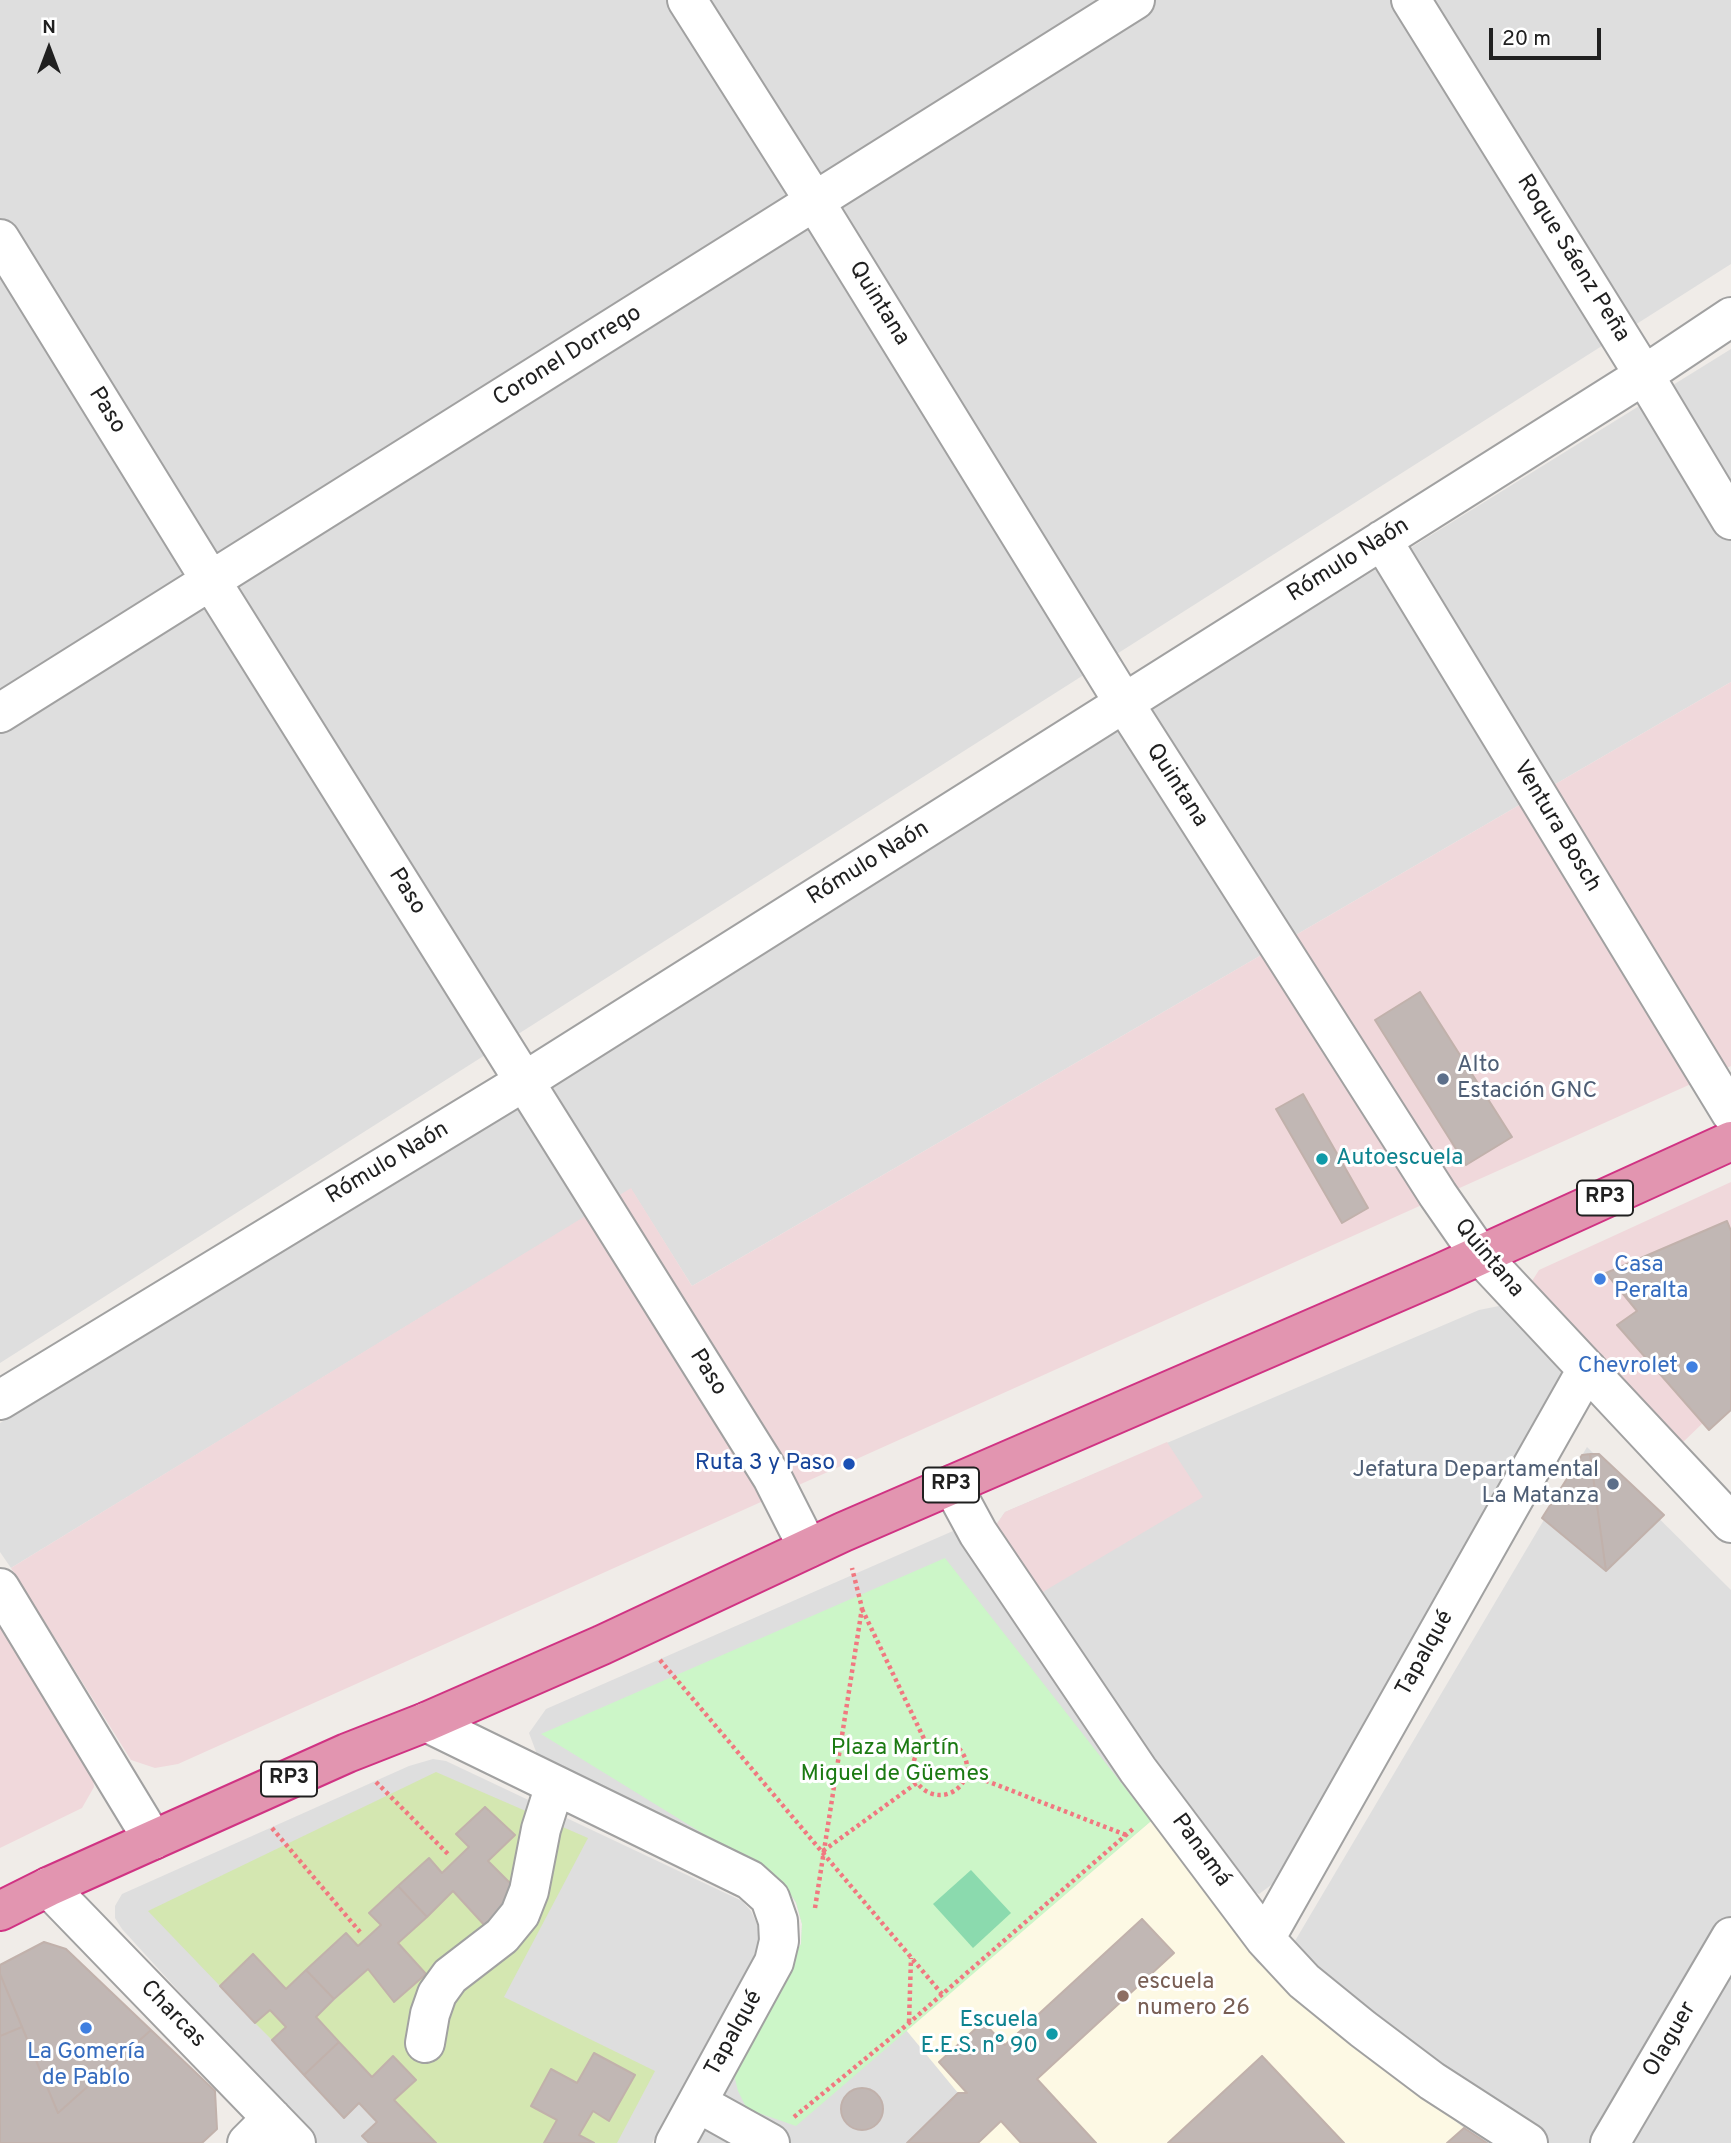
<!DOCTYPE html>
<html>
<head>
<meta charset="utf-8">
<style>
  body { margin:0 }
  #map { position:relative; width:1731px; height:2143px; overflow:hidden; background:#f0ece8; font-family:Overpass,sans-serif }
  canvas { display:block }
  .north { position:absolute; left:14px; top:14px; width:70px; height:70px; -webkit-text-stroke:5px #fff; paint-order:stroke; rotate:0deg; font-size:19px; font-weight:700; line-height:28px; text-align:center; color:#202020 }
  .north::after { content:''; display:block; margin:auto; width:24px; height:32px; background:#202020; clip-path:polygon(50% 0,100% 100%,50% 72%,0 100%) }
  .scale { position:absolute; left:1489px; top:28px; width:112px; height:32px; box-sizing:border-box; border:4px solid #202020; border-top:0; padding-left:9px; font-size:21px; line-height:24px; white-space:nowrap; color:#202020; -webkit-text-stroke:5px #fff; paint-order:stroke }
</style>
</head>
<body>
<div id="map">
<canvas width="1731" height="2143"></canvas>
<div class="north">N</div>
<div class="scale">20 m</div>
</div>
<script>
const ctx = document.querySelector('canvas').getContext('2d');
ctx.lineJoin = 'round';
function fill(path, color) { ctx.fillStyle = color; ctx.fill(path, 'evenodd'); }
const poly = rows => new Path2D(rows.map(r => 'M' + r).join(''));
function trace(path, color, width, dash) { ctx.strokeStyle = color; ctx.lineWidth = width; ctx.lineCap = dash ? 'butt' : 'round'; ctx.setLineDash(dash || []); ctx.stroke(path); }
function label(font, color, halo, rows, align = 'center') {
  ctx.font = font + ' Overpass,sans-serif'; ctx.lineWidth = 6; ctx.setLineDash([]); ctx.textBaseline = 'middle'; ctx.strokeStyle = halo; ctx.fillStyle = color; for (const [text, x, y, turn = 0] of rows) {
    ctx.save(); ctx.translate(x, y); ctx.rotate((+turn || 0) * Math.PI / 180); ctx.textAlign = isNaN(turn) ? turn : align; if (halo) ctx.strokeText(text, 0, 0); ctx.fillText(text, 0, 0); ctx.restore();
  }
}
fill(poly([
  [0,0,1731,0,1731,264,0,1363],
  [1731,349,1731,682,692,1286,631,1189,11,1568,0,1552,0,1423],
  [1499,1306,1519,1318,1563,1372,1560,1385,1282,1877,1259,1894,1244,1888,996,1541,996,1525,1005,1512,1479,1310],
  [1587,1447,1731,1590,1731,2143,686,2143,801,1944,802,1924,796,1903,786,1888,772,1876,538,1757,529,1733,546,1709,953,1531,1279,1968],
  [433,1759,446,1761,742,1901,751,1911,757,1924,760,1939,759,1951,652,2143,317,2143,122,1929,115,1918,115,1906,122,1894,409,1766]
]), '#dedede');
fill(poly([
  [1731,682,1731,1066,178,1764,155,1768,131,1760,11,1568,631,1188,692,1286],
  [1731,1182,1731,1396,1680,1445,1536,1293,1532,1281,1539,1270],
  [1167,1442,1203,1497,1036,1596,996,1541,996,1525,1005,1512],
  [0,1620,92,1769,94,1787,82,1808,0,1848]
]), '#f0d8db');
fill(poly([
  [1151,1821,1257,1962,1464,2128,1447,2143,907,2143,958,2093,906,2030]
]), '#fdf9e4');
fill(poly([
  [436,1772,588,1838,504,1997,655,2071,617,2143,594,2143,579,2135,593,2111,610,2121,635,2075,577,2083,551,2069,531,2106,557,2120,544,2143,436,2143,394,2100,415,2080,393,2056,372,2077,316,2017,368,1969,394,2001,425,1975,398,1943,453,1891,487,1928,488,1861,514,1835,485,1807,456,1834,469,1847,442,1873,429,1858,369,1912,381,1925,358,1946,346,1933,286,1989,253,1955,220,1986,148,1911],
  [270,2010,286,2027,272,2040,255,2023]
]), '#d4e7b1');
fill(poly([
  [945,1558,1151,1821,796,2126,747,2109,738,2091,734,2075,735,2058,801,1944,802,1924,796,1902,786,1888,772,1876,541,1734]
]), '#ccf6c8');
fill(poly([
  [971,1870,1011,1913,973,1948,933,1904]
]), '#8bdaae');
const building = poly([
  [1420,992,1512,1137,1466,1165,1375,1020,1420,992],
  [1303,1094,1368,1208,1342,1223,1276,1109,1303,1094],
  [1727,1221,1731,1231,1731,1410,1709,1430,1617,1325,1637,1311,1606,1273,1727,1221],
  [1590,1454,1599,1454,1664,1515,1606,1571,1590,1454],
  [1590,1454,1606,1571,1542,1518,1582,1455,1590,1454],
  [485,1807,515,1835,488,1861,523,1896,487,1928,453,1891,427,1917,398,1886,429,1858,442,1873,469,1847,456,1834,485,1807],
  [398,1886,427,1917,398,1943,426,1974,394,2002,368,1969,334,1999,306,1970,346,1933,358,1946,381,1925,369,1913,398,1886],
  [1142,1919,1174,1953,1037,2079,1096,2143,1021,2143,1001,2121,978,2143,907,2143,958,2093,967,2093,939,2062,983,2022,1005,2045,1142,1919],
  [44,1942,66,1949,151,2030,58,2113,0,1974,0,1965,44,1942],
  [253,1954,286,1989,306,1970,334,1999,316,2017,339,2042,304,2075,272,2040,286,2027,270,2010,255,2023,220,1986,253,1954],
  [0,1974,22,2027,0,2036,0,1974],
  [22,2027,58,2113,151,2030,215,2091,217,2129,202,2143,0,2143,0,2036,22,2027],
  [339,2042,372,2077,393,2056,416,2080,394,2100,436,2143,369,2143,362,2136,377,2122,359,2103,344,2118,304,2075,339,2042],
  [594,2053,635,2075,609,2121,593,2111,579,2135,594,2143,544,2143,557,2120,531,2106,551,2069,577,2083,594,2053],
  [1262,2056,1344,2143,1168,2143,1262,2056],
  '841 2109a21 21 0 1 1 42 0a21 21 0 1 1-42 0Z',
  [1464,2128,1487,2143,1447,2143,1464,2128]
]);
fill(building, '#c1b7b4');
trace(building, '#c1b1ab', 2);
const minor = poly([
  [687,0,815,202,1124,703,1438,1195,1479,1254,1731,1523],
  [1411,0,1644,375,1731,520],
  [0,239,211,581,772,1477,808,1548],
  [1382,540,1731,1113],
  [0,713,1135,0],
  [0,1400,525,1081,1644,375,1731,317],
  [952,1485,978,1533,1138,1770,1265,1939,1304,1981,1363,2029,1432,2081,1528,2143],
  [0,1588,153,1840],
  [426,1722,750,1880,770,1898,778,1921,779,1941,774,1962,675,2143],
  [48,1887,296,2143],
  [1265,1939,1587,1369],
  [425,2043,430,2014,437,1994,450,1976,502,1936,520,1914,529,1891,541,1829,555,1785],
  [698,2103,770,2143],
  [247,2143,272,2118],
  [1610,2143,1731,1937]
]);
const highway = poly([
  [0,1911,48,1887,347,1753,426,1722,602,1645,843,1532,1441,1273,1731,1141]
]);
trace(minor, '#a1a1a1', 42);
trace(highway, '#d03383', 42);
trace(poly([
  [862,1609,927,1745],
  [660,1660,942,1994],
  '913 1768a27 27 0 1 1 54 0a27 27 0 1 1-54 0Z',
  [966,1773,1126,1835],
  [376,1782,448,1854],
  [272,1828,360,1932],
  [823,1851,918,1782],
  [815,1908,862,1608,852,1568],
  [909,2022,911,1958],
  [794,2117,909,2023,1134,1828]
]), '#f17880', 4.5, [3.5, 3.5]);
trace(minor, '#fff', 38);
trace(highway, '#e295b0', 38);
for (const [x, y, r, color] of [
  [1443,1079,7,"#5c6f8a"],
  [1322,1159,7,"#0f9aa8"],
  [1600,1279,7,"#3f7fe0"],
  [1692,1367,7,"#3f7fe0"],
  [849,1464,7,"#1a4fb4"],
  [1613,1484,7,"#5c6f8a"],
  [1123,1996,7,"#8d6e63"],
  [86,2028,7,"#3f7fe0"],
  [1052,2034,7,"#0f9aa8"]
]) { const dot = new Path2D(); dot.arc(x, y, r, 0, 2 * Math.PI); ctx.fillStyle = color; ctx.fill(dot); trace(dot, '#fff', 2.5); }
for (const [x, y, w] of [
  [1605,1198,56],
  [951,1485,56],
  [289,1779,56]
]) { const box = new Path2D(); box.roundRect(x - w / 2, y - 17.5, w, 35, 5); ctx.fillStyle = '#fff'; ctx.fill(box); trace(box, '#202020', 2); }
label('bold 21px', '#202020', null, [
  ["RP3",1605,1198],
  ["RP3",951,1485],
  ["RP3",289,1779]
]);
label('23px', '#202020', '#fff', [
  ["Roque Sáenz Peña",1572,259,58],
  ["Quintana",878,304,58],
  ["Coronel Dorrego",568,357,-32],
  ["Paso",106,411,58],
  ["Rómulo Naón",1349,561,-32],
  ["Quintana",1176,786,57],
  ["Ventura Bosch",1556,827,59],
  ["Rómulo Naón",869,864,-32],
  ["Paso",406,892,58],
  ["Rómulo Naón",388,1164,-31],
  ["Quintana",1488,1259,50],
  ["Paso",707,1373,58],
  ["Tapalqué",1426,1654,-61],
  ["Panamá",1200,1851,54],
  ["Charcas",172,2015,46],
  ["Tapalqué",735,2034,-61],
  ["Olaguer",1671,2040,-60]
]);
label('23px', '#4e5e75', '#fff', [
  ["Alto",1457,1066],
  ["Estación GNC",1457,1092],
  ["Jefatura Departamental",1599,1471,"right"],
  ["La Matanza",1599,1497,"right"]
], 'left');
label('23px', '#0d838f', '#fff', [
  ["Autoescuela",1336,1159],
  ["Escuela",1038,2021,"right"],
  ["E.E.S. n° 90",1038,2047,"right"]
], 'left');
label('23px', '#366cbe', '#fff', [
  ["Casa",1614,1266],
  ["Peralta",1614,1292],
  ["Chevrolet",1678,1367,"right"],
  ["La Gomería",86,2053,"center"],
  ["de Pablo",86,2079,"center"]
], 'left');
label('23px', '#164399', '#fff', [
  ["Ruta 3 y Paso",835,1464]
], 'right');
label('23px', '#1c7a13', '#fff', [
  ["Plaza Martín",895,1749],
  ["Miguel de Güemes",895,1775]
]);
label('23px', '#785e54', '#fff', [
  ["escuela",1137,1983],
  ["numero 26",1137,2009]
], 'left');
</script>
</body>
</html>
